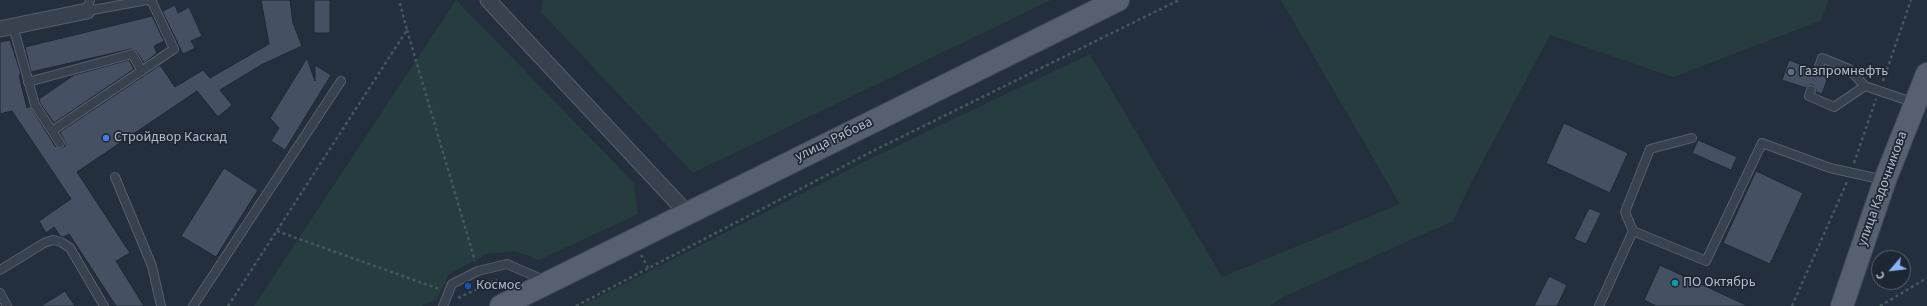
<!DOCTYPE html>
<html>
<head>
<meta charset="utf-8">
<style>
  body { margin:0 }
  #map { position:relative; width:1927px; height:306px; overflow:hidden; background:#242f3e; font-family:"Source Sans 3",sans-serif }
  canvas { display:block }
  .north { position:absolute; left:1871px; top:250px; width:40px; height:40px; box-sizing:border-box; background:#1d2633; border:1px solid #59626f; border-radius:50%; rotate:242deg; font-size:11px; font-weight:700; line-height:16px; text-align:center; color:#b4bcc9 }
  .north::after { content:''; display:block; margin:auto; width:14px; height:18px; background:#8ab4f8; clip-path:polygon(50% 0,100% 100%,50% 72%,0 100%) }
</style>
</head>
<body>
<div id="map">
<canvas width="1927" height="306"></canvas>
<div class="north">С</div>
</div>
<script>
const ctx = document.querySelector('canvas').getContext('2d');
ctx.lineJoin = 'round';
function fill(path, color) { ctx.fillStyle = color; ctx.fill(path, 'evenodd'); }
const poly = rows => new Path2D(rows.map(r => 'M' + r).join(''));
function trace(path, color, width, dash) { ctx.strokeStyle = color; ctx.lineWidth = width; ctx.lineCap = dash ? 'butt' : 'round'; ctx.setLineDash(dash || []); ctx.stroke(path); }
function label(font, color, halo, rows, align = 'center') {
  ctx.font = font + ' "Source Sans 3",sans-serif'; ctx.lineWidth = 3.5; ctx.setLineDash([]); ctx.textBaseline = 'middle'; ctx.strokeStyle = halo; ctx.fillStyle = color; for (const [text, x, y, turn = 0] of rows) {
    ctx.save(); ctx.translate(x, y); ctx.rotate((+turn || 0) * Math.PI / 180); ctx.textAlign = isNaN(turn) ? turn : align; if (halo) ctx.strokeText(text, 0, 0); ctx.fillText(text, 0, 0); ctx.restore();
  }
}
fill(poly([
  [456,0,634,183,638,214,539,260,515,251,487,254,449,274,437,299,421,306,254,306],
  [543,0,1051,0,693,173,541,12],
  [1281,0,1829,0,1820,21,1673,77,1550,35,1468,189,1453,221,1283,297,1270,306,581,306,870,159,1090,54,1222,277,1400,204]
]), '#263c3f');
const building = poly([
  [261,0,290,0,293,23,302,46,261,65,220,90,232,105,218,117,197,91,77,172,130,253,116,261,144,306,116,306,69,234,64,237,60,236,54,227,46,233,39,221,71,199,12,111,0,114,0,42,10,40,21,74,19,75,27,108,30,106,55,146,61,148,65,146,65,142,60,132,160,65,175,87,203,70,210,78,269,44,261,0],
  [314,0,330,0,330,33,314,33,314,0],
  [175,5,178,13,189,7,202,36,191,41,195,48,183,54,163,13,163,11,175,5],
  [152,16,164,41,154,46,157,53,144,63,136,51,131,49,31,72,25,47,152,16],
  [307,58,315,81,315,65,331,75,285,150,271,141,279,128,270,118,307,58],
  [129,60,134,69,54,123,40,103,39,99,74,75,129,60],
  [1789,60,1813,69,1816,75,1819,75,1823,72,1829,74,1822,94,1816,92,1816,89,1813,85,1810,85,1806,88,1782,80,1789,60],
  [1564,123,1628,153,1610,193,1546,163,1564,123],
  [1698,140,1737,157,1731,170,1692,153,1698,140],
  [224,168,258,190,216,257,181,236,224,168],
  [1756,171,1803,193,1770,264,1723,243,1756,171],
  [1589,208,1601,213,1586,244,1574,239,1589,208],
  [1660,265,1748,306,1656,306,1644,300,1660,265],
  [1549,276,1567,285,1557,306,1534,306,1549,276],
  [65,291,75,306,41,306,65,291]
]);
fill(building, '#455162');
trace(building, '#1f2835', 1);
const lane = poly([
  [90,0,87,11,147,0],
  [13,26,35,105,60,143],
  [1818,70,1822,58,1849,69,1865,86,1915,103],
  [28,82,132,54,142,71],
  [1811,90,1809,96,1834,107,1865,86],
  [52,131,174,49,151,0],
  [115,177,152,266,161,306],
  [1633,231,1625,212,1650,149,1692,138],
  [0,270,44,243,53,240,61,242,70,248,104,306],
  [0,293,7,306],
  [193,306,341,81],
  [443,306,452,284,478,271,507,264,546,281],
  [1599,306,1633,231,1706,261,1762,143,1830,168,1884,180]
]);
const street = poly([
  [488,0,687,213],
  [0,29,87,11]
]);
const primary = poly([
  [501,306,1118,0],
  [1842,306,1885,180,1927,74]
]);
trace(lane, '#565f6c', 10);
trace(street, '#565f6c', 17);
trace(primary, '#414a57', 24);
trace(poly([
  [407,30,475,261],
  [1883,81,1911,0],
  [1854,163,1876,99],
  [277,231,439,289],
  [641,255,648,268],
  [481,280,483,287],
  [458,298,497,280],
  [228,306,407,30,399,0],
  [576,306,871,152,1179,0],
  [1792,306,1847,182],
  [1880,306,1927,278]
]), '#44595c', 2.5, [3, 3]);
trace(lane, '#38414e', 8);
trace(street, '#38414e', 15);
trace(primary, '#56606e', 22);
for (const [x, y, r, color] of [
  [1791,72,4,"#5c6f8a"],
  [106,138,4,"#3f7fe0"],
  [1675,283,4,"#0f9aa8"],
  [468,286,4,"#1a4fb4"]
]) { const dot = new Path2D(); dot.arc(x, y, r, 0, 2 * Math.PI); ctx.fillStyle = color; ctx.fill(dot); trace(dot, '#1d2633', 1.5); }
label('14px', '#b4bcc9', '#1d2633', [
  ["Газпромнефть",1799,72],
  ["Стройдвор Каскад",114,138],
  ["ПО Октябрь",1683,283],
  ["Космос",476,286]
], 'left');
label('14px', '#b4bcc9', '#1d2633', [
  ["улица Рябова",834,140,-26],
  ["улица Кадочникова",1883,189,-70]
]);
</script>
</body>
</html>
